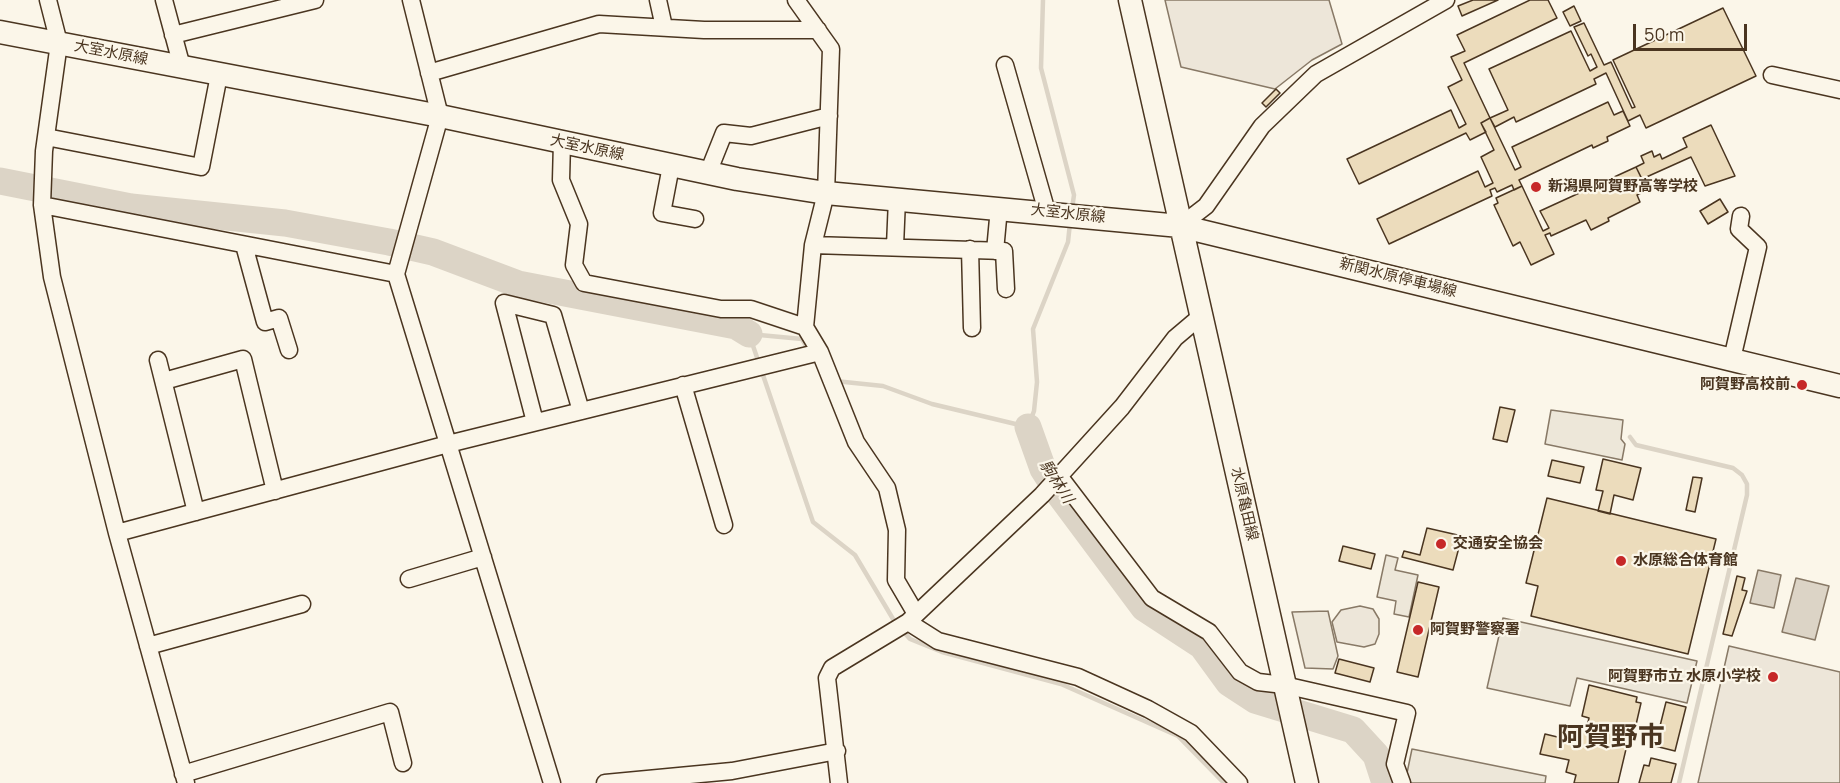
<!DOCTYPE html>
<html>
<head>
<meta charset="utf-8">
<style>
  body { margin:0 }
  #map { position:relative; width:1840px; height:783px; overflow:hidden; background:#fbf6e9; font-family:Manrope,sans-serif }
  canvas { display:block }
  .scale { position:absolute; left:1633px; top:24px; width:114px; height:27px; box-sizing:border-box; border:3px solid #4a3520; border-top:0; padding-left:8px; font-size:18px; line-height:21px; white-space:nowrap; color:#4a3520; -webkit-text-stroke:4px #fbf6e9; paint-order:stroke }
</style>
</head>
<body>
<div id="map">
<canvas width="1840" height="783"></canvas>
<div class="scale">50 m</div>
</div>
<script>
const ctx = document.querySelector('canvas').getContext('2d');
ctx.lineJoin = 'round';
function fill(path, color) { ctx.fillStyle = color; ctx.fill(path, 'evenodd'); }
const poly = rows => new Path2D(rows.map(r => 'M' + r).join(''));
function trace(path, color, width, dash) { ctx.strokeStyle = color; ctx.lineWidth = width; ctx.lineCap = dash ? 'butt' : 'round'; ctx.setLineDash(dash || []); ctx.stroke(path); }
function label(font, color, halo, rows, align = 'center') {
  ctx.font = font + ' Manrope,"Noto Sans JP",sans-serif'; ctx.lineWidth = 4.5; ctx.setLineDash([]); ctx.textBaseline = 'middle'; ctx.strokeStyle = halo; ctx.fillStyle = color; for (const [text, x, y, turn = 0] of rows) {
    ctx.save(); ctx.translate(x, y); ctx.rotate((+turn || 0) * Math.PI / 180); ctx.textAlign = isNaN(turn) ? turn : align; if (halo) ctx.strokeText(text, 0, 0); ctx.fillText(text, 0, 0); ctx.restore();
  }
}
const green = poly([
  [1165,0,1329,0,1342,44,1312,60,1275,89,1181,67,1165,0],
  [1360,606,1373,609,1379,619,1379,634,1375,644,1364,647,1337,642,1332,622,1341,610,1360,606],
  [1729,646,1840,672,1840,783,1698,783,1729,646]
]);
fill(green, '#ede6d9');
trace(green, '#887966', 1.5);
const parking = poly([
  [1551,410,1623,420,1621,439,1625,444,1622,460,1545,444,1551,410],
  [1386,555,1398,558,1395,570,1418,575,1409,617,1394,614,1396,601,1377,597,1386,555],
  [1328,611,1338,656,1333,669,1305,668,1292,612,1328,611],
  [1503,618,1697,661,1687,703,1577,678,1570,706,1487,688,1503,618],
  [1412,749,1546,776,1545,783,1411,783,1407,773,1412,749]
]);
fill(parking, '#ede7d9');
trace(parking, '#887966', 1.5);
const water = poly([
  [1758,570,1781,575,1774,608,1750,603,1758,570],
  [1796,578,1829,586,1815,640,1782,632,1796,578]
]);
fill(water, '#dcd4c6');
trace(water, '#887966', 1.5);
trace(poly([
  [1043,0,1041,68,1074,195,1072,209],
  [809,351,802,339,749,334,813,522,855,555,896,624],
  [835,381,883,386,932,404,1028,427,1034,411,1037,382,1033,329,1068,242,1070,223],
  [1630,437,1636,445,1733,468,1742,475,1747,484,1747,495,1679,783],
  [902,630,910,639,942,652,1061,684,1178,736,1224,783]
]), '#dcd4c6', 4.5);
trace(poly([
  [0,181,131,207,285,223,389,242,433,252,518,284,736,326,749,334],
  [1028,427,1043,469,1059,494,1144,608,1202,646,1229,683,1255,700,1353,730,1376,755,1385,783]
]), '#dcd4c6', 27);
const building = poly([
  [1473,0,1498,0,1462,16,1458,6,1473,0],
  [1530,0,1548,0,1557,18,1464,63,1490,118,1481,123,1486,132,1470,140,1466,133,1359,184,1347,159,1451,110,1459,128,1466,124,1448,87,1462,80,1451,57,1465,51,1457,35,1530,0],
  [1574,6,1581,21,1570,26,1563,12,1574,6],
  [1723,8,1756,76,1646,128,1640,115,1628,121,1606,73,1594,79,1596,84,1516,122,1514,117,1495,127,1490,118,1508,110,1489,69,1571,31,1590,71,1597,67,1591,54,1588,56,1574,27,1584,23,1604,65,1611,62,1632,108,1635,107,1613,60,1723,8],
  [1276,89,1280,93,1266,107,1262,103,1276,89],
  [1608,102,1614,115,1623,111,1630,126,1607,137,1608,141,1593,148,1592,145,1519,180,1522,186,1514,190,1512,185,1497,192,1495,188,1490,190,1492,196,1389,244,1377,219,1478,171,1485,187,1493,183,1481,157,1494,150,1481,123,1490,118,1515,170,1521,167,1512,147,1608,102],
  [1711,125,1735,176,1705,186,1691,157,1642,179,1636,167,1644,163,1641,156,1652,151,1654,157,1660,154,1662,159,1687,147,1683,138,1711,125],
  [1636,167,1647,190,1637,195,1640,202,1608,218,1609,221,1591,230,1586,220,1551,236,1550,233,1545,235,1554,254,1531,265,1520,242,1513,246,1494,205,1498,203,1496,198,1522,186,1543,231,1549,228,1540,211,1636,167],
  [1720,199,1728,212,1708,224,1700,211,1720,199],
  [1500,407,1515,410,1507,442,1493,439,1500,407],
  [1603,459,1641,468,1633,500,1614,495,1610,514,1598,511,1603,491,1596,490,1603,459],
  [1552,460,1584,467,1580,483,1548,476,1552,460],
  [1693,477,1702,478,1695,512,1686,510,1693,477],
  [1547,498,1716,539,1688,654,1531,616,1538,586,1526,583,1547,498],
  [1427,528,1462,536,1453,570,1402,557,1404,551,1420,555,1427,528],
  [1343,546,1375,554,1371,569,1339,561,1343,546],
  [1737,576,1745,578,1742,590,1747,591,1732,636,1723,634,1737,576],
  [1418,582,1439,587,1418,677,1397,672,1418,582],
  [1339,659,1374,668,1370,682,1335,673,1339,659],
  [1589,685,1637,697,1636,702,1641,703,1635,729,1631,728,1618,783,1574,783,1576,775,1566,772,1569,760,1540,754,1545,734,1574,741,1577,729,1586,731,1589,718,1582,716,1589,685],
  [1666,702,1686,707,1675,751,1655,746,1666,702],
  [1651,758,1676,764,1671,783,1639,783,1644,765,1649,766,1651,758]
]);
fill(building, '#ecdcbc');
trace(building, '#4a3520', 1.5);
const minor = poly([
  [48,0,59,43,44,151,42,205,52,277,117,533,186,783],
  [164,0,182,67],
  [411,0,440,116,396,274,552,783],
  [658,0,664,27],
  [796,0,831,49,826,193,813,245,805,327,820,352,856,442,887,488,897,530,896,580,916,614],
  [173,35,315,0],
  [1005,65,1047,212],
  [429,73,599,24,704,30,818,30],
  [1772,75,1840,90],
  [46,137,201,167,219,75],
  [562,142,561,180,579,224,574,265,584,283,721,309,751,309,805,327],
  [671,166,662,213,695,219],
  [708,173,724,133,751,136,829,116],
  [42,205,396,274],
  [1180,226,1206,206,1262,126,1316,74,1446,0],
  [244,245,265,322,279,318,289,350],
  [813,245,1004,251,1006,289],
  [895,246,897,199],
  [970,249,972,328],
  [995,251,999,208],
  [1732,359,1758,247,1739,229,1741,216],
  [158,360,196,512],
  [164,381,243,359,275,491],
  [683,385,724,525],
  [535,422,504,303,553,315,581,411],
  [1060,477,1152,598,1209,632,1240,672,1258,682,1284,685,1407,713,1395,764,1402,783],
  [117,533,448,444,820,352],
  [409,579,483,557],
  [908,622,938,641,1078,677,1148,709,1191,733,1239,783],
  [148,646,302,604],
  [183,774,390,712,403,763],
  [605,783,732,771,837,751],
  [839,783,827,678,832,668,908,622,1042,495,1122,407,1175,338,1201,316]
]);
const major = poly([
  [1130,0,1307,783],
  [0,32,440,116,737,179,826,193,1180,226,1840,386]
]);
trace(minor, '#4a3520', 19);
trace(major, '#4a3520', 25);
trace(minor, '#fbf6e9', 16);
trace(major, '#fbf6e9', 22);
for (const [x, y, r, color] of [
  [1536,187,6,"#c62828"],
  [1802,385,6,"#c62828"],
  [1441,544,6,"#c62828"],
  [1621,561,6,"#c62828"],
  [1418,630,6,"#c62828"],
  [1773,677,6,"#c62828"]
]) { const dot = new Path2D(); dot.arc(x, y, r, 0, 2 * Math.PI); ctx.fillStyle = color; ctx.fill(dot); trace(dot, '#fbf6e9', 2); }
label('15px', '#4a3520', '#fbf6e9', [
  ["大室水原線",111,53,11],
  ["大室水原線",587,148,12],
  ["大室水原線",1068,214,6],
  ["新関水原停車場線",1398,278,14],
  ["水原亀田線",1244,504,77]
]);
label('bold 15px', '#4a3520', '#fbf6e9', [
  ["新潟県阿賀野高等学校",1548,187],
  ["阿賀野高校前",1790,385,"right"],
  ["交通安全協会",1453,544],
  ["水原総合体育館",1633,561],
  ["阿賀野警察署",1430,630],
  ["阿賀野市立 水原小学校",1761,677,"right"]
], 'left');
label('italic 16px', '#4a3520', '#fbf6e9', [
  ["駒林川",1056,482,57]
]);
label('bold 27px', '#4a3520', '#fbf6e9', [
  ["阿賀野市",1611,738]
]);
</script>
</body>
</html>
